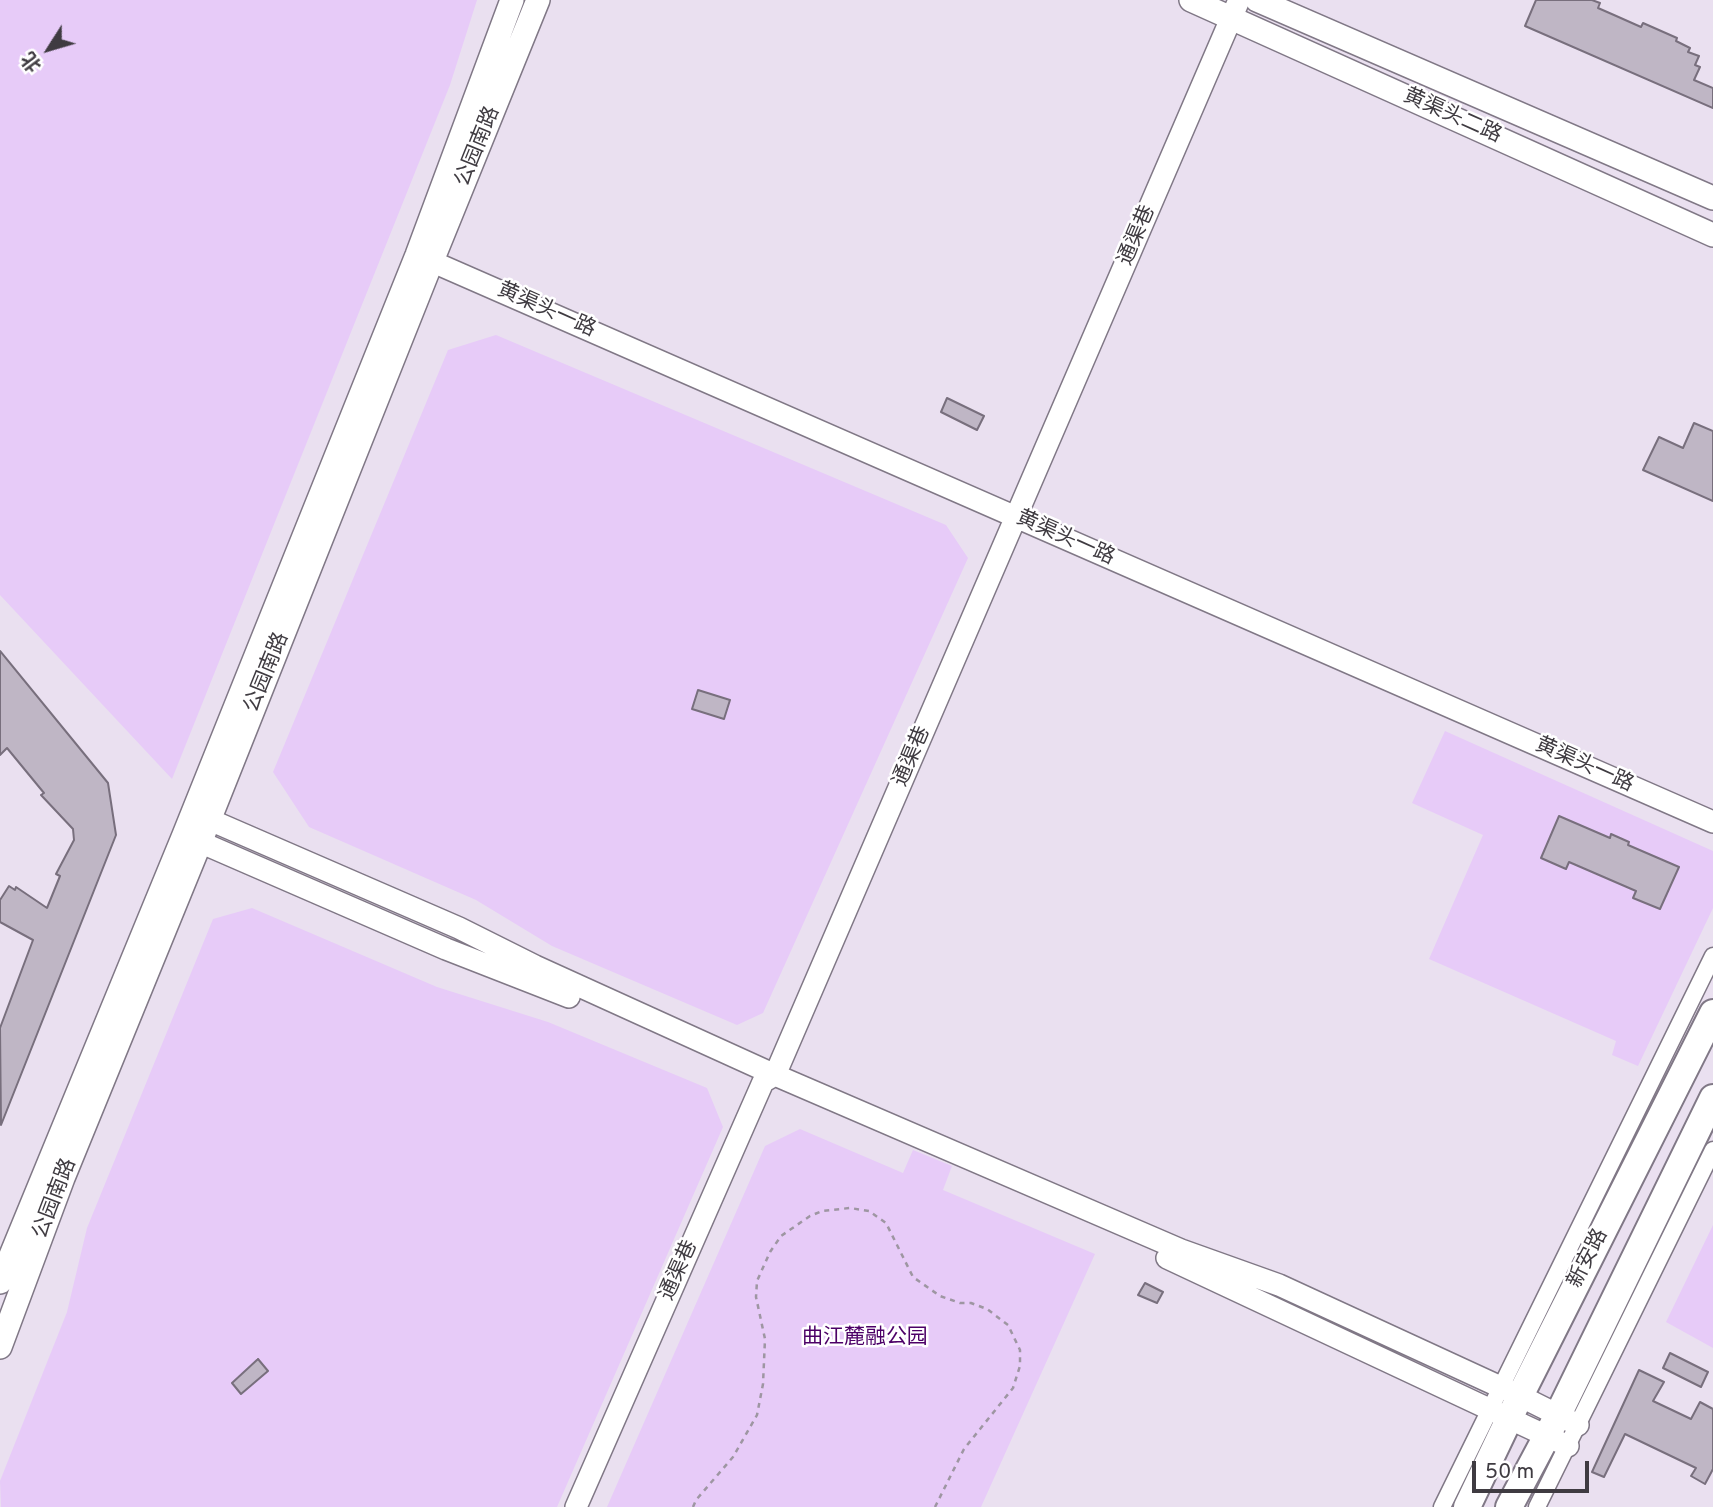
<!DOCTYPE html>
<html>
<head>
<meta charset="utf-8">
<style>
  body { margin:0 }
  #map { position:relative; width:1713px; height:1507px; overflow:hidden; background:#eae0f0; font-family:Overpass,"Noto Sans SC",sans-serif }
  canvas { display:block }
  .north { position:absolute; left:14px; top:14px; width:70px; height:70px; -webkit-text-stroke:5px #fff; paint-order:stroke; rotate:233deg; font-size:19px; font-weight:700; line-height:28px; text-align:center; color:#3f3b41 }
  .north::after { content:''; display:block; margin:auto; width:24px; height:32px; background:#3f3b41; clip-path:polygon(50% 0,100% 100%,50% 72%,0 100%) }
  .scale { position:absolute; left:1472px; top:1461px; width:117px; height:32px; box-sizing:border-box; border:4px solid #3f3b41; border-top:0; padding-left:9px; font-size:21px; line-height:24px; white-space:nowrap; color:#3f3b41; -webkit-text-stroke:5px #fff; paint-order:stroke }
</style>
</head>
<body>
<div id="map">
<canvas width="1713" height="1507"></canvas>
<div class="north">北</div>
<div class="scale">50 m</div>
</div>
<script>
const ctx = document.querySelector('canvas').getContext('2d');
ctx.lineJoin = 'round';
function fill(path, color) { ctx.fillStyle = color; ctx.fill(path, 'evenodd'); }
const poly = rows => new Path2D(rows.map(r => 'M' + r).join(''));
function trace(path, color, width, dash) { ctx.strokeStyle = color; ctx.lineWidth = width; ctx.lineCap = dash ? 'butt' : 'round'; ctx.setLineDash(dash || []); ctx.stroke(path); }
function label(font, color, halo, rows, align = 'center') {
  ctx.font = font + ' Overpass,"Noto Sans SC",sans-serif'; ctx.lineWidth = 5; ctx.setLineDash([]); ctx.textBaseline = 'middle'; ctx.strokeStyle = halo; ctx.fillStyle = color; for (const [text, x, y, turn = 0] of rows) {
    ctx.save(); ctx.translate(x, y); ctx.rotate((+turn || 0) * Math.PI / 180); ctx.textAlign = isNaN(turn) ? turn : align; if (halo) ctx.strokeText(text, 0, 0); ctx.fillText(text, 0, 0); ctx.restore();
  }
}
fill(poly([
  [0,0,477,0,450,85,172,779,0,595],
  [496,335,946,525,968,558,763,1013,737,1025,552,946,476,900,309,827,273,772,448,350],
  [1445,731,1713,851,1713,908,1638,1066,1612,1055,1616,1041,1429,959,1483,835,1412,803],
  [252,908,437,987,548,1022,707,1088,723,1127,557,1507,1,1507,0,1481,67,1312,87,1228,213,919],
  [800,1129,903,1173,913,1150,952,1166,943,1190,1095,1254,981,1507,607,1507,765,1146],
  [1713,1225,1713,1348,1666,1322]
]), '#e7cbf8');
const building = poly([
  [1536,0,1592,0,1600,3,1598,8,1614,15,1641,27,1643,23,1677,38,1676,41,1690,48,1688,52,1699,56,1695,65,1700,67,1694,80,1713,88,1713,108,1525,26,1536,0],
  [947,398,984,416,977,430,941,412,947,398],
  [1694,423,1713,431,1713,501,1643,470,1659,437,1683,448,1694,423],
  [0,651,108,783,116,835,1,1125,0,1028,33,940,0,922,0,900,9,886,15,890,16,887,47,908,60,876,56,874,74,840,73,829,41,795,44,793,7,748,0,755,0,651],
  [698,690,730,700,724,719,692,709,698,690],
  [1559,816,1610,838,1611,834,1629,842,1628,845,1679,867,1660,909,1633,898,1636,891,1569,862,1566,869,1541,858,1559,816],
  [1145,1283,1163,1292,1157,1303,1138,1295,1145,1283],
  [1670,1353,1708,1372,1701,1387,1663,1368,1670,1353],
  [258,1359,268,1371,241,1394,232,1383,258,1359],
  [1639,1370,1664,1382,1653,1401,1691,1419,1700,1402,1713,1409,1713,1469,1705,1484,1691,1476,1696,1468,1625,1434,1604,1477,1592,1472,1639,1370]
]);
fill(building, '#bfb6c5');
trace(building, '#786f7d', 2);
const minor = poly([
  [1442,1507,1713,956],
  [1537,1507,1713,1150]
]);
const tertiary = poly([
  [417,255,1713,822],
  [194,813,459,928,535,966,775,1075,1181,1250,1279,1285,1520,1396,1578,1425],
  [186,836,446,949,569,997],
  [1167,1258,1568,1446],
  [576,1507,763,1082,775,1075,1239,0]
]);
const secondary = poly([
  [1191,0,1713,235],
  [1257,0,1713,198],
  [0,1282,184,835,417,255,512,0],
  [0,1347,63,1178,200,843,432,261,538,0]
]);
const primary = poly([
  [1467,1507,1520,1396,1713,1013],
  [1509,1507,1558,1415,1713,1098]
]);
trace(minor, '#807886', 19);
trace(tertiary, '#807886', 24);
trace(secondary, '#807886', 26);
trace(primary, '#807886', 30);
trace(poly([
  [693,1507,696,1500,733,1457,757,1415,763,1384,765,1339,756,1297,757,1281,770,1252,781,1236,810,1216,822,1211,850,1208,869,1211,886,1223,913,1277,940,1296,960,1303,971,1303,987,1309,1008,1325,1020,1350,1020,1366,1013,1388,964,1449,935,1507]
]), '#9e96a2', 2.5, [5, 5]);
trace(minor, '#fff', 16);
trace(tertiary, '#fff', 21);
trace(secondary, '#fff', 23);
trace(primary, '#fff', 26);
label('21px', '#3f3b41', '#fff', [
  ["黄渠头二路",1452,117,24],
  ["公园南路",479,147,-68],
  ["通渠巷",1138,236,-67],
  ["黄渠头一路",546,311,24],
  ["黄渠头一路",1065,539,24],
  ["公园南路",268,673,-68],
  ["通渠巷",913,757,-67],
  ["黄渠头一路",1584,766,24],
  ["公园南路",56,1199,-69],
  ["新安路",1589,1259,-63],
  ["通渠巷",680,1271,-66]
]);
label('21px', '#4c0067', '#fff', [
  ["曲江麓融公园",865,1339]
]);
</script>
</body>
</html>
